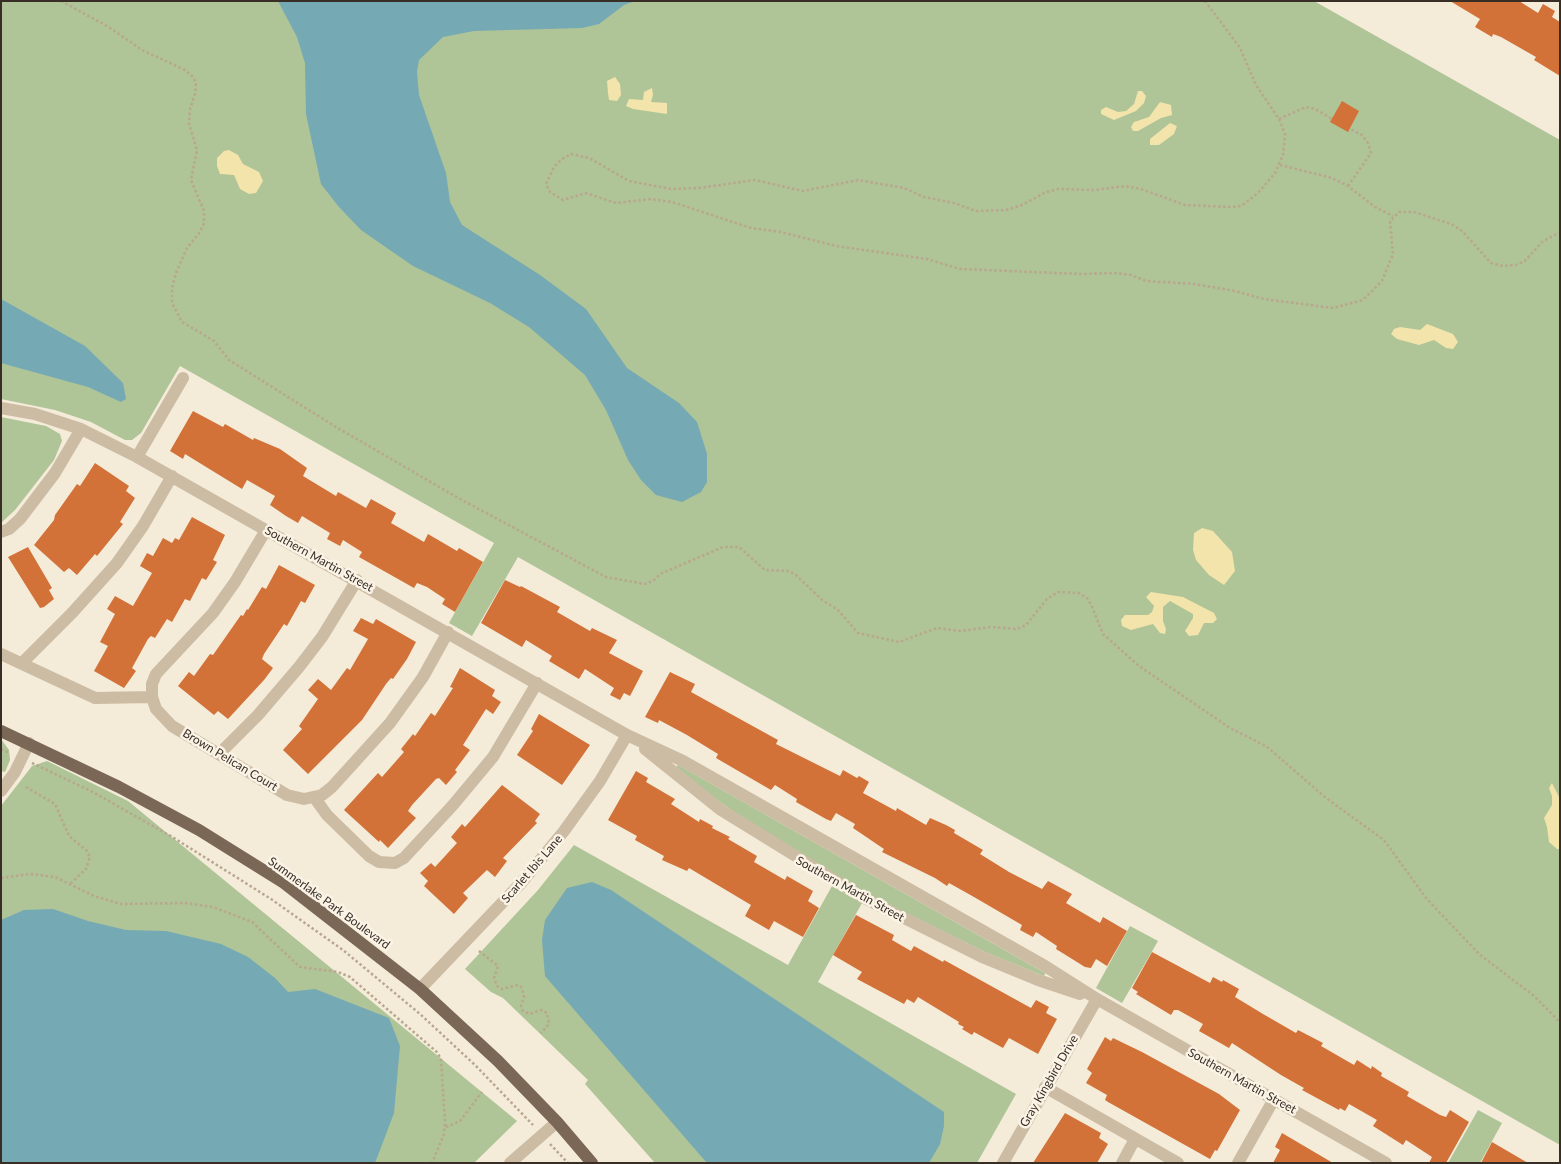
<!DOCTYPE html>
<html>
<head>
<meta charset="utf-8">
<style>
  body { margin:0 }
  #map { position:relative; width:1561px; height:1164px; overflow:hidden; background:#f4ebd9; font-family:Lato,sans-serif }
  canvas { display:block }
  .frame { position:absolute; inset:0; border:2px solid #382e26; pointer-events:none }
</style>
</head>
<body>
<div id="map">
<canvas width="1561" height="1164"></canvas>
<div class="frame"></div>
</div>
<script>
const ctx = document.querySelector('canvas').getContext('2d');
ctx.lineJoin = 'round';
function fill(path, color) { ctx.fillStyle = color; ctx.fill(path, 'evenodd'); }
const poly = rows => new Path2D(rows.map(r => 'M' + r).join(''));
function trace(path, color, width, dash) { ctx.strokeStyle = color; ctx.lineWidth = width; ctx.lineCap = dash ? 'butt' : 'round'; ctx.setLineDash(dash || []); ctx.stroke(path); }
function label(font, color, halo, rows, align = 'center') {
  ctx.font = font + ' Lato,sans-serif'; ctx.lineWidth = 5; ctx.setLineDash([]); ctx.textBaseline = 'middle'; ctx.strokeStyle = halo; ctx.fillStyle = color; for (const [text, x, y, turn = 0] of rows) {
    ctx.save(); ctx.translate(x, y); ctx.rotate((+turn || 0) * Math.PI / 180); ctx.textAlign = isNaN(turn) ? turn : align; if (halo) ctx.strokeText(text, 0, 0); ctx.fillText(text, 0, 0); ctx.restore();
  }
}
fill(poly([
  [1,1,1314,1,1560,140,1560,1145,518,557,472,636,449,623,494,543,180,366,141,433,132,440,125,440,91,422,55,410,1,399],
  [1,417,46,426,60,434,62,441,54,460,15,510,1,523],
  [1,739,9,750,10,760,5,772,1,771],
  [47,761,128,801,517,1121,474,1163,1,1163,1,806,32,766],
  [678,765,1045,973,1045,974,1044,976,985,952,858,889,743,818,706,792,676,767],
  [574,845,788,965,832,886,862,903,818,982,1016,1094,977,1163,655,1163,585,1084,588,1080,503,998,491,992,465,969,538,890],
  [1130,926,1158,941,1122,1003,1096,988],
  [1478,1110,1502,1123,1480,1163,1448,1163]
]), '#afc497');
fill(poly([
  [615,77,620,84,621,95,617,101,609,100,608,93,607,81],
  [652,88,653,95,651,102,667,103,667,114,633,109,626,106,629,99,643,100,644,92],
  [1138,91,1142,91,1146,96,1144,103,1136,111,1114,120,1101,114,1101,110,1106,107,1118,112,1126,111,1134,104],
  [1160,102,1171,105,1172,115,1161,118,1138,131,1133,131,1131,127,1134,122,1149,117],
  [1170,123,1177,126,1174,134,1159,145,1150,145,1150,139],
  [229,150,238,155,243,164,259,172,263,181,256,193,249,194,240,189,234,175,220,174,217,166,217,158,224,151],
  [1427,324,1453,334,1458,342,1453,349,1446,348,1434,340,1419,345,1397,339,1391,334,1394,329,1400,327,1420,330],
  [1202,528,1213,531,1232,552,1235,571,1224,585,1209,575,1196,560,1193,550,1194,533],
  [1151,592,1183,597,1214,613,1217,619,1213,623,1204,623,1198,635,1189,636,1185,631,1193,618,1193,614,1170,601,1163,607,1163,621,1166,629,1165,634,1160,633,1153,624,1131,630,1122,626,1121,620,1125,615,1148,615,1152,612,1154,606,1146,597],
  [1552,783,1560,799,1560,849,1557,849,1549,842,1547,827,1544,818,1552,805,1552,796,1549,788]
]), '#f3e4ac');
fill(poly([
  [278,1,635,1,624,5,599,24,582,28,474,31,443,37,419,60,417,72,419,95,446,173,450,202,462,225,540,275,586,309,627,368,679,403,697,422,707,454,707,482,701,492,682,502,656,495,641,480,628,460,606,410,585,375,529,327,490,303,413,266,361,230,339,207,321,184,306,114,305,63,297,37],
  [1,299,85,346,123,383,126,399,121,402,88,387,1,363],
  [592,882,611,890,944,1112,944,1126,940,1144,929,1163,707,1163,545,976,542,940,545,920,567,888],
  [53,909,88,921,126,930,166,931,221,944,248,957,275,978,288,992,315,989,389,1018,400,1046,394,1113,375,1163,1,1163,1,920,24,910]
]), '#75a9b4');
fill(poly([
  [1450,1,1519,1,1538,13,1543,4,1555,11,1552,17,1560,22,1560,76,1534,60,1536,57,1501,37,1493,34,1492,37,1475,27,1480,19],
  [1342,101,1359,111,1348,132,1330,122],
  [193,411,223,427,225,424,253,440,254,438,280,449,307,468,303,476,336,496,338,492,366,508,371,499,396,513,391,523,424,542,428,534,457,551,459,548,483,562,455,612,442,604,445,599,427,587,417,583,414,588,359,557,362,552,343,540,340,546,327,539,330,533,302,516,298,523,286,516,270,505,275,496,247,480,242,489,185,454,183,459,170,451],
  [95,463,129,486,126,491,135,498,120,522,123,524,97,556,95,554,77,575,69,568,64,572,34,545,54,520,55,515,77,484,80,486],
  [192,517,225,535,213,560,217,562,206,580,202,578,190,601,185,599,172,622,167,619,155,638,151,636,148,639,132,668,136,671,124,688,94,671,108,646,100,642,115,614,107,609,115,596,133,606,152,573,140,566,147,553,153,556,163,538,172,543,175,538,179,540],
  [28,547,52,588,49,590,54,599,44,607,40,608,8,557],
  [279,565,315,585,305,603,301,601,287,626,284,624,264,654,262,659,273,668,264,680,228,719,218,711,214,715,178,686,189,672,194,676,210,654,213,655,241,615,243,616,247,609,248,610,262,587,266,589],
  [505,580,520,587,521,586,560,607,557,612,590,631,592,628,617,640,609,653,643,671,630,696,624,693,620,700,610,695,614,688,585,669,579,679,549,661,552,656,526,640,522,647,481,623],
  [361,618,373,624,376,619,416,642,407,659,393,679,391,678,386,684,362,720,308,774,283,750,302,729,299,726,318,699,308,690,318,679,331,690,347,668,350,670,368,639,353,631],
  [460,668,495,690,492,696,501,702,493,714,486,709,463,745,470,750,455,770,457,772,446,785,439,778,436,779,412,805,408,811,416,818,388,848,380,840,379,842,344,810,378,773,382,777,404,752,401,749,413,734,415,736,431,713,435,716,453,688,450,687],
  [670,672,695,684,691,692,778,740,776,744,840,776,843,770,857,778,859,776,869,782,863,793,896,811,897,808,926,825,930,818,946,825,955,830,954,833,983,850,980,854,1009,872,1042,889,1048,881,1072,894,1066,903,1100,923,1103,917,1127,931,1107,966,1096,959,1091,968,1085,967,1056,949,1057,946,1036,932,1033,937,1020,930,1022,925,974,897,949,883,947,886,935,878,882,852,884,849,853,828,855,824,836,813,831,821,826,819,796,802,797,799,775,785,771,790,716,758,718,754,687,735,659,720,658,723,645,717],
  [539,714,590,745,562,785,517,755,533,731,531,729],
  [636,771,648,778,646,782,675,799,671,804,699,822,700,819,713,826,712,828,730,837,728,839,757,856,754,862,785,880,787,876,813,891,808,901,819,908,803,937,774,921,769,930,745,916,751,905,689,868,687,871,662,860,664,856,635,840,637,836,608,820],
  [502,785,540,814,535,821,537,823,503,858,507,861,495,877,487,870,463,893,468,898,454,914,424,886,428,881,420,873,431,863,435,867,457,843,451,837,462,824,465,827],
  [856,915,894,935,892,940,911,951,914,946,943,962,944,960,1031,1008,1036,1000,1049,1007,1046,1013,1057,1019,1038,1054,1009,1038,1003,1048,974,1032,972,1035,962,1029,964,1027,958,1024,959,1022,918,997,914,1003,907,999,904,1004,857,979,862,972,833,955],
  [1152,952,1210,983,1213,977,1222,982,1223,980,1239,989,1235,997,1263,1014,1296,1033,1298,1030,1323,1043,1321,1046,1354,1065,1357,1060,1371,1069,1372,1066,1382,1073,1381,1076,1409,1092,1407,1096,1440,1115,1446,1117,1450,1110,1469,1122,1446,1163,1429,1163,1432,1157,1406,1140,1403,1145,1373,1126,1377,1120,1349,1104,1345,1111,1340,1108,1339,1110,1302,1090,1304,1088,1281,1075,1232,1043,1229,1048,1199,1031,1203,1024,1178,1010,1174,1010,1171,1015,1136,994,1138,992,1132,988],
  [1105,1037,1111,1041,1113,1038,1142,1052,1219,1094,1240,1110,1217,1151,1215,1150,1210,1159,1108,1102,1105,1100,1107,1095,1086,1083,1092,1073,1087,1069],
  [1065,1113,1101,1133,1099,1138,1108,1144,1097,1163,1033,1163],
  [1282,1133,1333,1163,1273,1163,1280,1150,1275,1147],
  [1492,1142,1528,1163,1481,1163]
]), '#d27238');
trace(poly([
  [61,1,107,26,142,50,185,70,193,77,196,83,195,94,190,109,189,124,197,150,191,180,204,211,204,223,200,232,187,248,176,273,172,288,172,303,182,322,214,341,229,360,336,427,460,499,606,577,645,584,653,581,660,574,723,547,739,547,765,570,789,571,796,575,822,600,838,610,858,633,899,642,937,628,960,631,991,627,1017,629,1026,625,1047,599,1058,592,1079,593,1088,599,1092,607,1103,634,1139,666,1230,728,1266,746,1326,798,1384,840,1426,898,1479,954,1534,996,1560,1022],
  [1205,1,1240,48,1256,85,1279,119,1285,134,1283,155,1275,173,1258,193,1241,206,1230,207,1185,205,1141,189,1125,186,1095,190,1058,189,1046,192,1022,205,1006,210,976,211,954,203,924,197,904,188,858,180,803,191,755,180,699,188,671,189,629,181,589,158,571,154,562,159,554,167,546,184,550,192,563,200,586,193,616,203,651,199,672,202,751,228,781,232,836,246,927,259,960,269,1081,274,1115,273,1131,275,1146,281,1194,284,1235,291,1264,299,1333,308,1363,300,1382,281,1393,254,1390,221,1399,212,1414,212,1451,224,1462,231,1491,263,1503,266,1516,265,1525,261,1542,242,1560,232],
  [1279,119,1306,107,1315,109,1332,119],
  [1280,165,1332,178,1348,186,1375,207,1393,216],
  [1348,186,1371,153,1368,143,1362,135,1350,129],
  [1,749,9,753],
  [32,763,91,791,174,838,271,899,343,950,420,1014,475,1065,533,1125],
  [26,787,55,804,69,836,87,851,90,857,86,869,71,883],
  [1,878,30,874,55,877,94,896,121,904,185,903,213,907,252,922,300,967,338,972,350,977,438,1053,441,1060,445,1121,444,1134,432,1163],
  [479,951,498,966,494,978,497,986,502,989,518,985,522,988,524,997,521,1006,523,1011,530,1014,541,1010,547,1013,549,1024,541,1033],
  [446,1127,460,1121,482,1092],
  [550,1144,568,1163]
]), '#b9a68e', 2.5, [2.5, 2.5]);
trace(poly([
  [1,408,35,414,81,429,137,457,627,735,683,761,1045,966,1097,999,1386,1163],
  [137,457,183,378],
  [266,530,235,582,213,613,156,674,152,684,152,697,156,709,172,726,287,795,304,799,322,795,332,787,390,723,423,677,448,632],
  [1,532,9,529,20,519,55,473,81,429],
  [1,654,95,698,152,697],
  [22,663,72,613,117,563,143,526,172,476],
  [645,749,721,810,862,897,982,957,1038,980,1080,994],
  [220,753,258,715,299,667,322,637,357,580],
  [1,791,15,772,29,743],
  [314,797,327,815,369,856,379,862,395,863,404,858,453,805,493,757,537,683],
  [420,989,522,882,564,831,600,781,627,735],
  [1045,1087,1178,1163],
  [510,1163,557,1122],
  [1003,1163,1097,999],
  [1122,1163,1135,1139],
  [1238,1163,1274,1099]
]), '#cdbca4', 12);
trace(poly([
  [1,731,119,787,199,830,284,883,420,989,498,1061,557,1122,592,1163]
]), '#7b6755', 12);
label('12px', '#382e26', '#fbf4e6', [
  ["Southern Martin Street",319,559,29],
  ["Brown Pelican Court",230,760,31],
  ["Scarlet Ibis Lane",532,869,-49],
  ["Southern Martin Street",850,889,29],
  ["Summerlake Park Boulevard",329,903,36],
  ["Gray Kingbird Drive",1049,1081,-60],
  ["Southern Martin Street",1242,1081,29]
]);
</script>
</body>
</html>
